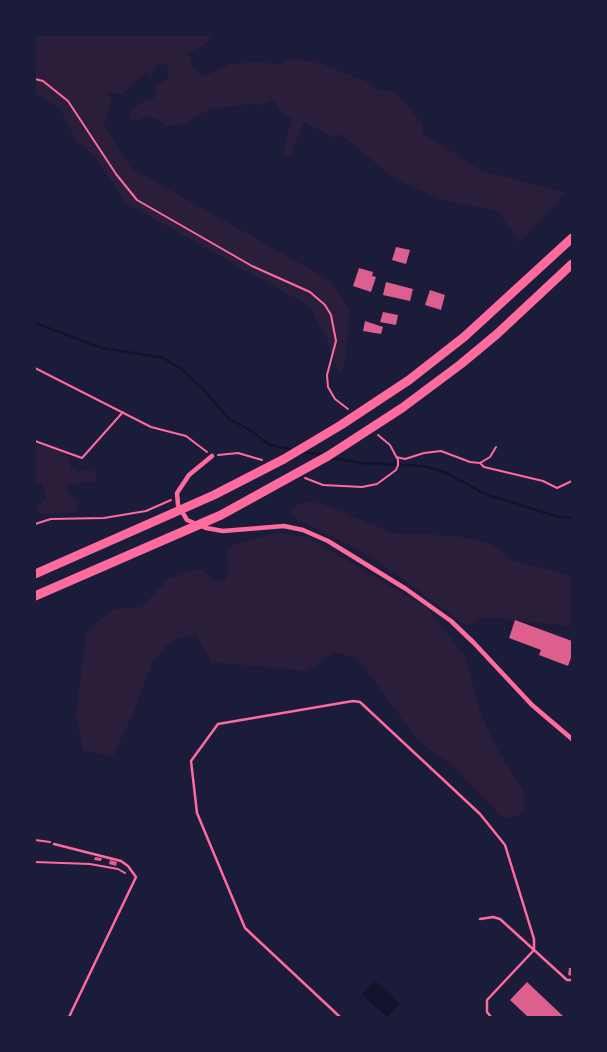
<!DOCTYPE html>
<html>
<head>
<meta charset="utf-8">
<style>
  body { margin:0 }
  #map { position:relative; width:607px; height:1052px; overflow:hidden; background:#1b1b3a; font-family:Quicksand,sans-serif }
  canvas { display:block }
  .frame { position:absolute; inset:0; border:36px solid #1b1b3a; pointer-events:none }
</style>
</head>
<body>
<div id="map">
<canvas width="607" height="1052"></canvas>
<div class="frame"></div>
</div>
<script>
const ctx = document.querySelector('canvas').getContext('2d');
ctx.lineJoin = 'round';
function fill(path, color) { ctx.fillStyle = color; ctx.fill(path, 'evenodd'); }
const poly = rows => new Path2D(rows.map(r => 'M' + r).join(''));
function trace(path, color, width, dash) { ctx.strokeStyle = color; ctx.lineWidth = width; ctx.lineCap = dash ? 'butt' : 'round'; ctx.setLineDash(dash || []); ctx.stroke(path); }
fill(poly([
  [35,35,213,35,202,46,188,53,193,68,204,76,230,64,258,62,280,64,293,58,322,64,370,83,378,90,391,91,406,104,423,125,423,133,480,170,566,193,519,243,498,211,441,200,392,177,341,134,335,138,304,122,291,154,286,157,284,147,292,120,282,113,273,100,261,105,250,104,210,109,182,125,165,126,158,119,148,116,137,121,131,119,129,112,141,103,154,98,158,85,168,78,169,70,165,63,158,63,150,77,146,72,122,95,107,91,112,100,104,126,131,168,331,281,350,311,344,366,339,374,327,339,309,306,126,203,92,153,76,141,60,109,35,93],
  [35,445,62,449,70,459,71,468,78,472,95,468,96,481,66,485,70,494,80,501,75,513,41,514,35,508,46,498,42,482,35,485],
  [313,500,393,533,457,536,492,544,512,560,572,576,572,626,484,617,467,626,372,557,292,516,292,507],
  [275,533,307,537,428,608,465,656,482,717,495,745,525,794,524,812,515,817,502,817,451,764,419,742,358,659,335,652,307,671,211,662,196,635,173,639,153,661,134,711,113,756,83,751,76,715,86,632,113,609,142,607,169,578,200,569,216,581,225,580,229,569,226,552,231,546]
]), '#2a1e3b');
fill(poly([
  [375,981,400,1004,387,1017,362,994]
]), '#12122b');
trace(poly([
  [35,323,102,348,163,358,180,368,205,391,228,418,248,429,270,445,293,450],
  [303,452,322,455],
  [332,458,360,463,424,466,447,473,485,494,556,516,572,518]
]), '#12122b', 2.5);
fill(poly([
  [396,247,410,250,406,264,392,260],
  [359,268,373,272,372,276,376,277,371,292,353,286],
  [386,282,413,289,410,301,383,295],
  [430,290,445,295,441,310,425,305],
  [383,312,398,315,396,325,380,322],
  [365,321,383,327,381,334,363,331],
  [515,620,572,641,572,655,568,666,539,655,541,650,509,638],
  [95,857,102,858,101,861,94,860],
  [110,860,117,862,116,866,109,864],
  [569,968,572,968,572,976,568,975],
  [527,982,564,1017,528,1017,510,1000]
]), '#dd5f8e');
trace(poly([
  [35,79,43,81,68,101,116,174,137,200,252,266,310,292,325,305,331,315,336,341,327,375,328,387,335,399,348,409],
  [35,368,151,427,186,436,207,452],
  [35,441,82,458,123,412],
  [218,455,238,453,262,460],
  [396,457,405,459,424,453,441,451,470,462,480,463,490,457,496,447],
  [480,463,484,467,543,481,557,488,572,481],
  [305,478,323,485,362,487,377,484,396,470,398,465,398,460,390,445,378,435],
  [35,524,51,519,104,518,146,511,171,500],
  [35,840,50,842],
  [35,862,90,864,118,869,125,873]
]), '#ff6b9d', 2);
trace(poly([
  [54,844,121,861,128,866,136,877,69,1017],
  [480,919,493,917,500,919,567,980,572,980],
  [340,1017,245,928,197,813,191,761,218,724,353,701,360,702,480,814,505,845,534,939,534,950,487,1000,487,1012,491,1017]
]), '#ff6b9d', 2.5);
trace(poly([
  [212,456,189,475,177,493,178,505,187,520,206,528,223,531,284,526,303,530,328,541,406,589,451,621,474,643,532,705,572,739]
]), '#ff6b9d', 4.5);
trace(poly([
  [35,574,214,495,284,459,341,425,409,380,464,337,572,238],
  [35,596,221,515,328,456,402,408,461,364,497,334,572,264]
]), '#ff6b9d', 9);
</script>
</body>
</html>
